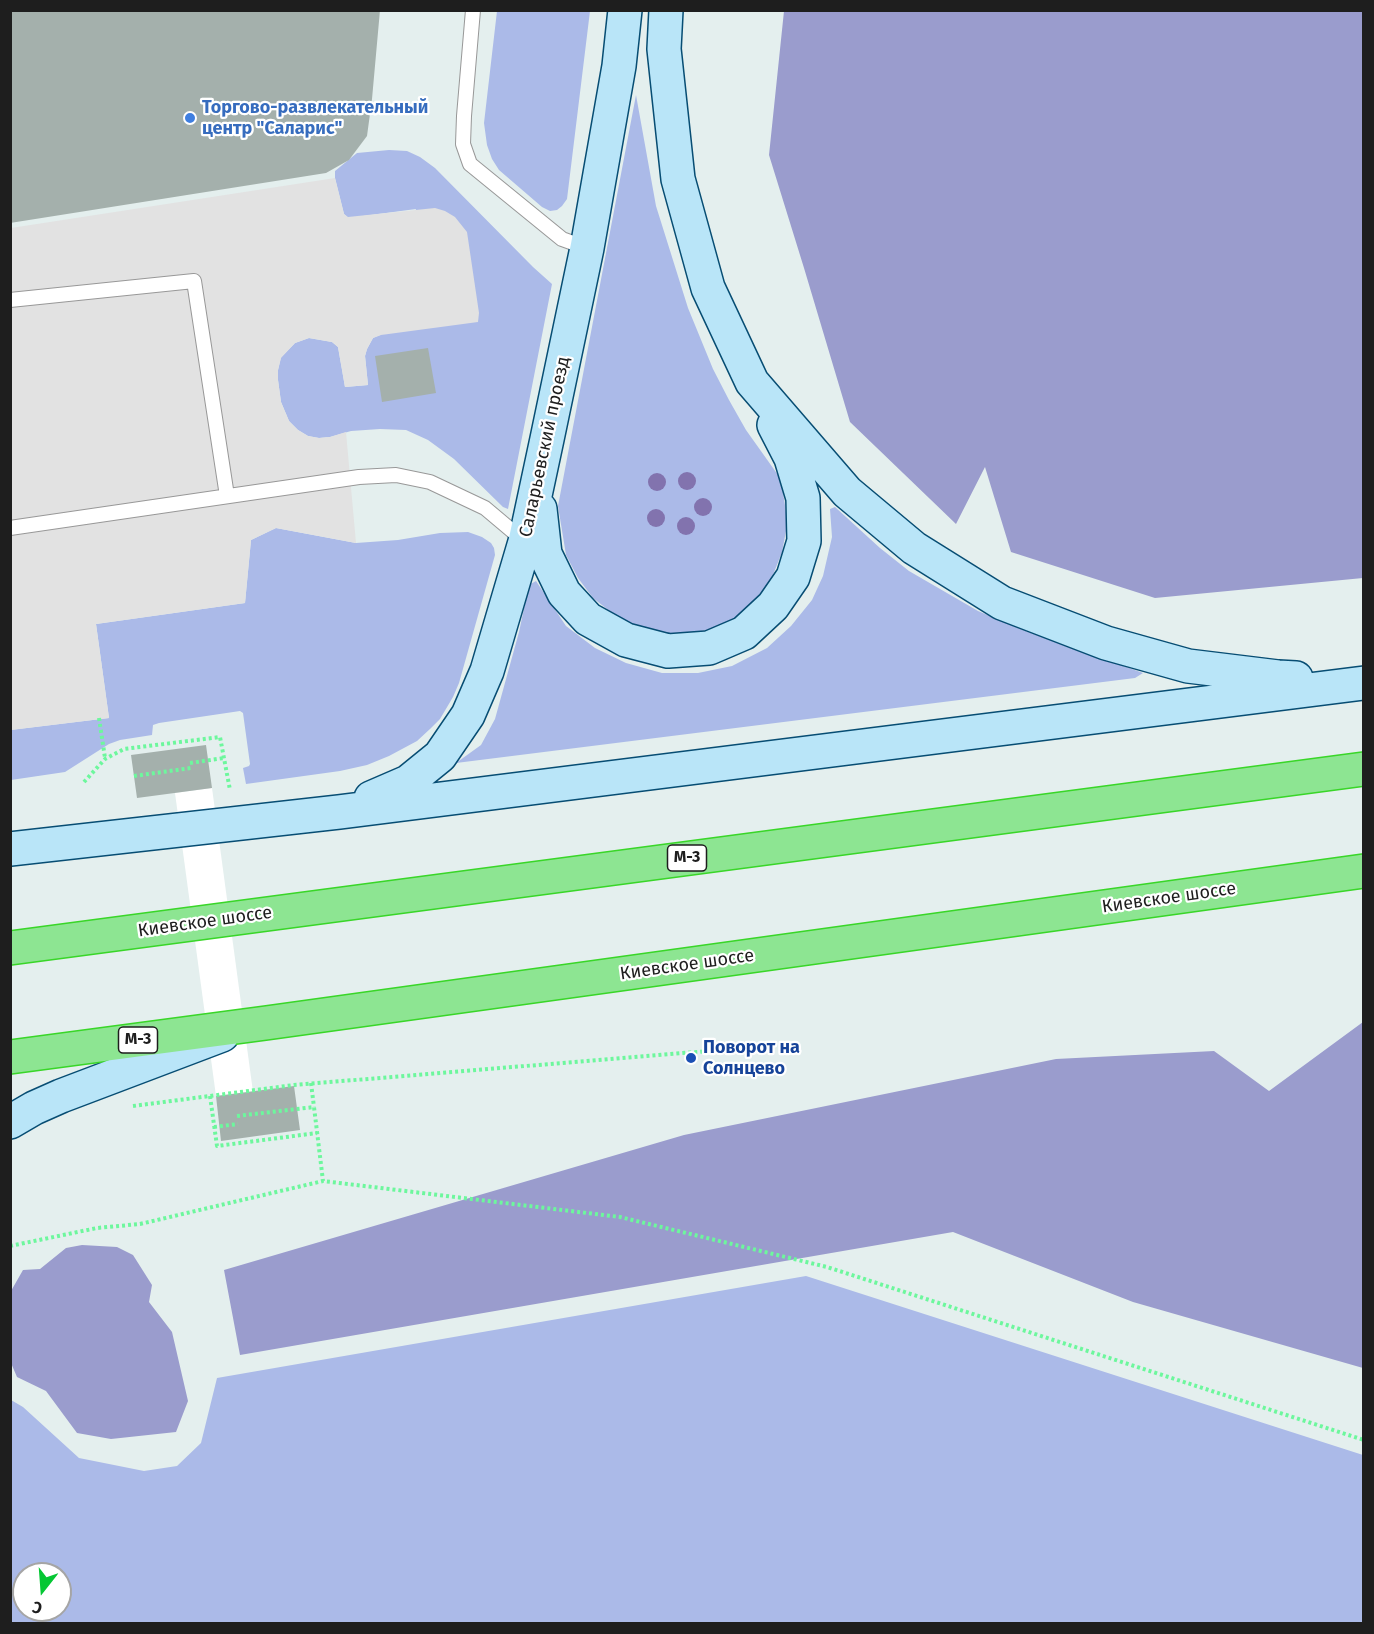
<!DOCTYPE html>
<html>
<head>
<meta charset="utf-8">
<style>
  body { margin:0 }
  #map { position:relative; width:1374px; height:1634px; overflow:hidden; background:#e4efee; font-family:"Fira Sans",sans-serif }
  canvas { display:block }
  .frame { position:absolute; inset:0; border:12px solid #1e1e1e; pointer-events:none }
  .north { position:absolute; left:12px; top:1562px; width:60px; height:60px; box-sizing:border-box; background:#fff; border:2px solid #a5a5a5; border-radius:50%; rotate:197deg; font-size:16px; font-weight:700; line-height:24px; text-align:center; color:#1e1e1e }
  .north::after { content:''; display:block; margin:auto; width:21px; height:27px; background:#05c734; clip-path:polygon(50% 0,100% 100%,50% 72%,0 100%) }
</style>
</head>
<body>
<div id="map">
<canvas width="1374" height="1634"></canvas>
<div class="frame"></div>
<div class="north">С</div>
</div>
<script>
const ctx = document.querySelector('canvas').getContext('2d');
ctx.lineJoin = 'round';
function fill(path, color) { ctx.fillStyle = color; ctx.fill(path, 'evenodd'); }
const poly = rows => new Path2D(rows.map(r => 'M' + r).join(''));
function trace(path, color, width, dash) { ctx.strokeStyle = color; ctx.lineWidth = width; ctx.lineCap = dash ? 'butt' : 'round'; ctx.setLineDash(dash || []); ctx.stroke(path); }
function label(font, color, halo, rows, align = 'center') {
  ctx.font = font + ' "Fira Sans",sans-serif'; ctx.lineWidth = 4.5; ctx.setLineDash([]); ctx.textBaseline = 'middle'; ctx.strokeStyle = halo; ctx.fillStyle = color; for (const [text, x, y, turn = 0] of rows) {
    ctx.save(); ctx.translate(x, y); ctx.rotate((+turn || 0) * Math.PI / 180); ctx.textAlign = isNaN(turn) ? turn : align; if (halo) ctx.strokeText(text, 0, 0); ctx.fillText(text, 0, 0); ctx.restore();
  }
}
fill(poly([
  [497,11,590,11,567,199,562,206,557,210,550,211,542,207,499,170,492,159,487,145,484,123],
  [636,95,656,206,688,308,713,369,729,400,746,430,778,475,783,492,786,512,786,531,782,552,767,590,739,619,717,628,691,633,663,633,640,627,616,616,593,598,578,578,566,555,558,506],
  [389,150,407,151,420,157,435,168,533,267,552,284,508,509,503,507,454,459,428,440,406,430,380,429,351,431,330,437,319,438,308,436,298,430,289,421,281,402,278,380,278,370,281,357,295,343,309,338,332,342,338,347,345,387,368,385,365,356,367,349,373,338,380,335,416,209,348,218,344,214,335,178,335,171,357,153],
  [835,507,880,548,909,571,978,611,1028,632,1143,673,1135,678,456,763,481,745,495,719,519,632,529,585,536,581,566,626,595,648,626,663,662,673,698,673,732,666,767,648,791,626,812,600,823,576,832,537,830,509],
  [276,528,356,543,398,540,440,533,468,532,482,537,491,543,494,548,495,555,459,683,453,697,440,719,430,729,417,741,389,756,367,765,340,771,246,784,243,768,249,766,250,764,243,713,240,711,159,723,153,725,152,735,120,740,109,744,65,772,11,780,10,730,109,718,96,624,245,603,251,540],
  [806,1276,1363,1455,1363,1623,11,1623,11,1400,23,1407,79,1458,144,1471,177,1466,201,1443,217,1378],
  [24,1574,60,1574,60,1610,24,1610]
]), '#abbae8');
fill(poly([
  [784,11,1363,11,1363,578,1155,598,1011,552,985,467,956,524,850,422,804,268,769,155],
  [1363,1022,1363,1368,1133,1302,953,1232,240,1355,224,1270,684,1135,1056,1059,1214,1051,1269,1091],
  [82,1245,117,1247,133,1255,152,1285,149,1302,172,1332,188,1401,176,1432,111,1439,77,1433,46,1391,17,1377,11,1363,11,1291,23,1270,40,1269,66,1248]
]), '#9a9ccd');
fill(poly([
  [335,178,344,214,348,217,435,208,445,211,455,217,467,232,479,313,478,322,381,335,373,338,367,349,365,356,368,385,345,387,338,347,332,342,309,338,295,343,281,358,278,370,278,380,281,402,289,421,298,430,308,436,319,438,330,437,346,432,356,543,276,528,251,540,245,603,96,624,109,718,11,730,11,228]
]), '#e2e2e2');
fill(poly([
  [212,788,253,1092,216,1096,175,793]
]), '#fff');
fill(poly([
  [10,10,380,10,372,99,367,136,349,160,326,173,10,223],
  [428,348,436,393,382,402,375,356],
  [206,745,212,788,137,798,131,755],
  [294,1086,300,1130,221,1141,216,1096]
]), '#a4b0ac');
const lane = poly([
  [473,10,464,116,463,144,470,164,562,239,587,248],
  [10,300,194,281,227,496],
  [10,528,359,477,396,475,430,482,485,508,523,540]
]);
const secondary = poly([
  [666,10,664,49,678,179,708,288,752,382,847,492,914,548,1002,603,1106,643,1188,666,1278,677,1296,678],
  [540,509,545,554,564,593,588,619,626,640,668,651,709,648,744,633,773,606,793,577,804,541,803,498,791,458,774,425],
  [371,798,408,782,440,756,468,715,487,671,525,542,547,439,587,248,619,66,625,10],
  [10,849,339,812,1364,683],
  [10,1122,34,1108,61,1096,222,1035]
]);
const highway = poly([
  [10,948,1364,769],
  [10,1057,266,1023,1364,871]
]);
trace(lane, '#989898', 16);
trace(secondary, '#074d73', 36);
trace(highway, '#39d628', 36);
trace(poly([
  [99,718,105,758],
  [190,763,224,758],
  [134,776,191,768],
  [84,782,105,759,124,749,220,737,230,790],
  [311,1083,314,1107],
  [210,1096,217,1146,317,1133],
  [133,1106,294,1085,708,1051],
  [237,1116,314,1107,323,1181,620,1217,827,1267,1364,1440],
  [214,1127,238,1124],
  [10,1246,97,1228,140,1224,323,1181]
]), '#6df79d', 4, [3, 3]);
trace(lane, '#fff', 14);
trace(secondary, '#b9e5f8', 33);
trace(highway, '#8de592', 33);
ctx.fillStyle = '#8273ae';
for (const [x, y] of [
  [687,481],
  [657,482],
  [703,507],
  [656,518],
  [686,526]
]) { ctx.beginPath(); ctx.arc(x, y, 9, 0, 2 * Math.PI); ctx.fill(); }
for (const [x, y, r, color] of [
  [190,118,6,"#3f7fe0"],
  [691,1058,6,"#1a4fb4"]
]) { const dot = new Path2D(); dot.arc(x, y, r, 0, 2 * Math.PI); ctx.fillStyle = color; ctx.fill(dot); trace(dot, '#fff', 2); }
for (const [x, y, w] of [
  [687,858,39],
  [138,1040,39]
]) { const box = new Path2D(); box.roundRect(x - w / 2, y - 13, w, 26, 4.5); ctx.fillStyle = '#fff'; ctx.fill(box); trace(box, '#1e1e1e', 1.5); }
label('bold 16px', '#1e1e1e', null, [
  ["М-3",687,858],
  ["М-3",138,1040]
]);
label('bold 18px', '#366cbe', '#fff', [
  ["Торгово-развлекательный",202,108],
  ["центр \"Саларис\"",202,129]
], 'left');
label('18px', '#1e1e1e', '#fff', [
  ["Саларьевский проезд",545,447,-78],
  ["Киевское шоссе",1169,898,-8],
  ["Киевское шоссе",205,922,-8],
  ["Киевское шоссе",687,965,-8]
]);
label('bold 18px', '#164399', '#fff', [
  ["Поворот на",703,1048],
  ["Солнцево",703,1069]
], 'left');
</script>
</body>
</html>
